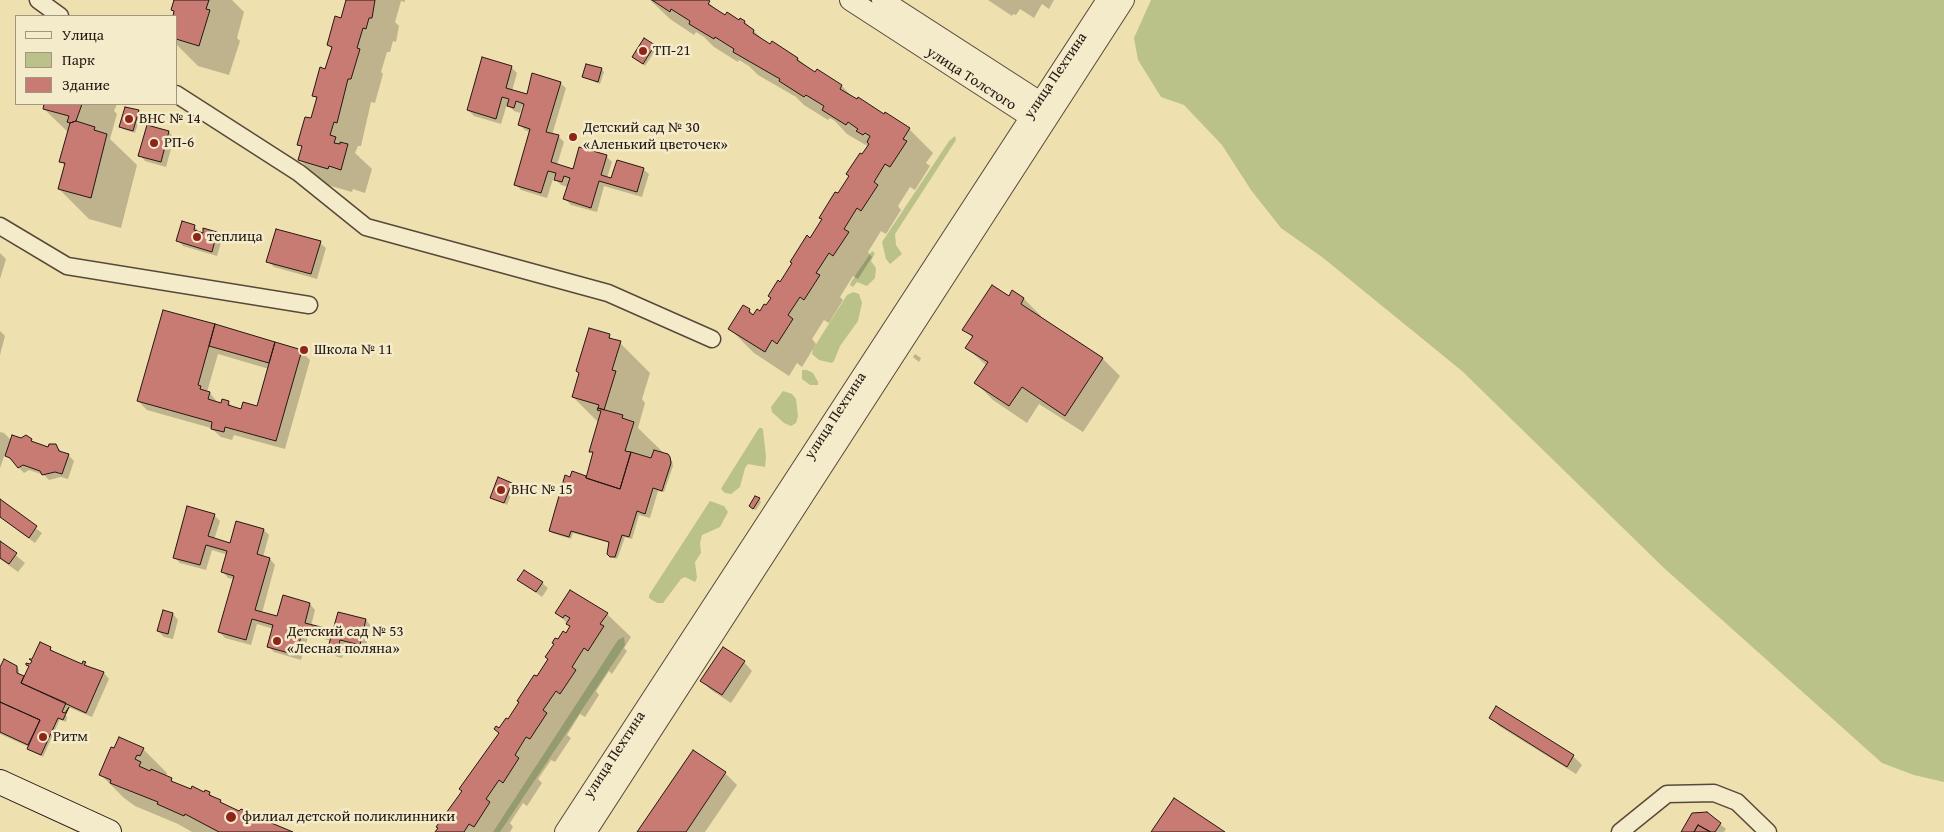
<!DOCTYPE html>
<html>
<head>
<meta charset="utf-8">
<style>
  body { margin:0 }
  #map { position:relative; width:1944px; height:832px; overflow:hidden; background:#eee0af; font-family:"Gentium Book Plus",serif }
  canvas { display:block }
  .legend { position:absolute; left:15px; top:15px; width:162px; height:90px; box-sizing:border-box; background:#f4ebcb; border:1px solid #a19681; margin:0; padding:6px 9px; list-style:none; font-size:15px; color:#251712 }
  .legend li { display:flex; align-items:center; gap:10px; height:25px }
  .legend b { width:25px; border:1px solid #a19681 }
</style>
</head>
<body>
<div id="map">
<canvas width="1944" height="832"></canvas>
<ul class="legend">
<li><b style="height:6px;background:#f4ebcb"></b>Улица</li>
<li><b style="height:14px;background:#bac28a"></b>Парк</li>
<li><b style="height:14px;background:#c87b72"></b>Здание</li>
</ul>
</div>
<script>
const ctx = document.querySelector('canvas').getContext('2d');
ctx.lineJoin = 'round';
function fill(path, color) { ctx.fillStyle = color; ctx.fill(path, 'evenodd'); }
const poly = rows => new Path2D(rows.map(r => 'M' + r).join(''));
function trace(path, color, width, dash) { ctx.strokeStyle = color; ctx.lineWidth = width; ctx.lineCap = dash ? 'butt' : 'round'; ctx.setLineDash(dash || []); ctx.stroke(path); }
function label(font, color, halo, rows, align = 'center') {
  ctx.font = font + ' "Gentium Book Plus",serif'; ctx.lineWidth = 5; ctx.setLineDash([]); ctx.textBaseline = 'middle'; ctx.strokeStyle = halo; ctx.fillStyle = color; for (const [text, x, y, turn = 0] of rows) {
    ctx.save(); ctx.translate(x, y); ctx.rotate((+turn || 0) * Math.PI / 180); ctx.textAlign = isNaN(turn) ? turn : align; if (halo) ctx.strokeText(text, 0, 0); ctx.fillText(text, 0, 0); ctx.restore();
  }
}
fill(poly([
  [1151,0,1944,0,1944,782,1914,775,1882,763,1664,568,1462,371,1322,257,1281,228,1251,190,1222,145,1184,105,1161,97,1138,60,1134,38],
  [955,136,956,140,895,234,896,245,902,254,890,264,886,259,882,242,949,141],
  [872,251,875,253,871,261,876,268,875,278,867,286,857,282,853,287,850,285,851,282],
  [853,292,859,294,862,303,858,321,840,346,834,361,832,363,819,360,812,354,813,349,847,295],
  [802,370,807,370,813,373,818,382,818,385,810,385,802,379],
  [783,391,792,394,796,399,798,416,796,423,791,426,784,423,772,412,771,407],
  [759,428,762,428,763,430,766,457,765,467,748,464,745,468,740,487,731,494,725,493,721,489,722,487],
  [710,501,724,506,728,512,720,527,702,535,700,543,701,553,695,562,697,578,695,582,685,577,681,579,663,603,657,603,649,598,649,595],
  [624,637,625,645,616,659,500,832,493,832,618,640]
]), '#bac28a');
fill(poly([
  [175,0,232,0,244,12,237,38,240,41,229,75,198,66,176,44,176,16,174,16,175,13,173,10],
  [347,0,405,0,405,2,401,1,395,22,399,26,396,42,393,41,390,52,387,52,381,72,383,74,375,103,371,102,361,146,358,146,355,153,372,169,365,193,353,189,352,192,324,184,300,160,303,148,299,144,312,120,317,99,314,95,326,70,332,49,329,45,342,20],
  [650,0,706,0,720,13,745,22,765,42,798,59,815,74,817,71,842,86,854,99,909,129,933,153,926,163,930,166,915,190,910,187,898,206,901,210,886,234,881,231,868,252,872,257,858,279,853,276,840,297,843,300,829,323,824,320,812,339,816,344,802,367,797,363,789,376,754,353,730,329,749,310,754,315,767,307,823,220,820,218,838,195,869,147,847,134,835,121,830,118,828,120,804,105,796,97,758,75,749,66,739,60,738,62,714,47,704,37,696,32,694,35,670,19],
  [988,0,1054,0,1049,9,1042,4,1034,18,1020,9,1016,15,1013,14,1012,16],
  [654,46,657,48,645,66,633,57],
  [511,67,517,73,512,91,527,95,560,83,566,88,552,135,558,136,564,142,557,165,573,170,606,156,612,162,607,178,612,180,643,169,649,174,642,197,604,186,597,212,571,205,565,199,568,187,561,185,555,179,556,177,554,176,547,198,521,190,515,184,530,132,525,130,519,124,524,107,522,106,520,113,514,111,507,104,501,124,474,116,468,110],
  [601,69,604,72,600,84,584,77],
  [46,104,117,104,114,111,117,114,110,139,137,165,121,228,89,219,59,189,65,166,61,162,69,133,44,109],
  [138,112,141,114,135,133,123,129,121,127],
  [148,126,169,132,174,138,166,167,145,161,140,155],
  [194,226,200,233,216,233,222,239,217,256,183,246,178,240],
  [320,243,326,248,317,279,274,267,268,261],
  [0,253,6,259,0,279],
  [1013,292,1024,299,1041,316,1040,318,1103,359,1120,376,1083,432,1039,404,1027,423,993,400,976,383,987,366,967,348,973,338,964,330,1009,297],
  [164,311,301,351,310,360,285,449,234,435,232,440,221,437,211,428,147,410,138,401],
  [218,354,269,369,258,407,242,410,234,408,228,402,222,404,218,403,210,393,207,392],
  [0,331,5,336,0,355],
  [609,336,614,341,620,343,650,373,642,399,645,403,638,428,672,461,673,466,664,492,658,491,650,518,639,515,632,539,625,537,618,557,616,559,611,556,610,543,573,533,571,539,552,533,550,531,572,473,587,477,594,455,591,451,599,423,573,397],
  [915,354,921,358,919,362,913,357],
  [0,432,4,433,11,440,31,440,34,443,49,449,56,446,63,453,68,455,74,461,68,479,61,477,49,480,44,475,29,470,24,473,5,454,0,468],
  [499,479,514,487,507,505,492,497],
  [759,499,761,502,756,510,753,509],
  [0,501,42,533,35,543,0,517],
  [214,515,220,521,214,540,231,544,264,530,269,535,263,557,270,559,275,565,262,613,278,617,284,597,310,604,315,610,311,626,334,632,338,613,366,620,371,626,365,650,346,645,342,658,335,656,329,650,331,641,309,634,301,660,274,652,268,646,274,629,257,624,251,645,225,638,219,632,234,579,228,578,223,572,228,555,212,550,206,570,180,563,174,557],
  [0,542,25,563,18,572,0,559],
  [519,580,542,583,548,588,542,597],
  [163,612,173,614,178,620,173,639,164,637,158,631],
  [557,613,607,614,631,637,624,648,627,651,612,674,609,671,596,691,599,695,585,717,580,714,567,735,571,738,555,762,551,760,538,779,542,783,527,806,523,803,510,823,513,827,510,832,437,832,500,734,499,730,508,721,537,678,558,641,566,634,571,627],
  [50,648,56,654,83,666,85,663,92,671,93,668,104,673,109,679,92,717,68,707,64,714,67,717,66,722,60,719,43,757,31,751,29,747,0,734,0,670,17,667,19,670,19,675,24,677],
  [744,662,752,671,731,703,711,690,702,681],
  [1491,718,1573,756,1582,765,1576,774,1499,726],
  [143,749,167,773,166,776,177,785,191,791,209,793,225,806,240,813,241,810,258,816,263,821,289,832,192,832,178,824,135,806,124,798,100,774],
  [725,773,737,785,705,832,639,832],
  [1707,813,1726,829,1724,832,1682,832]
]), '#0003');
const building = poly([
  [174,0,209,0,206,9,210,10,199,46,176,39,176,16,173,16,174,11,171,10,174,0],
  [346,0,375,0,372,18,369,18,366,29,363,28,357,48,360,49,351,79,348,79,337,123,334,122,330,135,336,137,334,143,340,144,340,142,348,144,341,170,329,166,328,169,298,160,302,146,297,145,305,117,311,118,317,97,312,96,320,67,325,69,332,47,327,45,335,16,341,18,346,0],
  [652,0,708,0,710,1,708,4,725,15,727,12,739,20,740,18,745,21,744,23,754,30,753,33,770,44,772,41,798,58,797,60,815,72,817,69,842,85,840,89,857,99,858,97,884,114,885,112,910,128,903,139,907,141,890,167,885,164,874,182,878,185,861,211,857,208,844,229,849,232,833,256,829,253,816,273,820,275,804,300,800,297,788,315,793,319,777,344,772,340,765,352,728,329,743,305,750,309,749,312,753,315,757,309,760,311,764,304,766,305,771,298,768,296,778,280,780,282,792,263,790,262,807,235,810,238,822,219,819,218,835,192,838,193,849,176,846,174,860,153,862,154,869,144,867,142,870,136,865,133,863,135,856,131,858,129,848,122,846,125,822,110,824,106,806,95,804,97,779,81,780,79,733,52,734,49,715,37,714,39,689,24,690,21,671,9,670,12,652,0],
  [644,38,655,45,643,64,632,57,644,38],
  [482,57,512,66,506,88,527,94,532,73,561,82,546,132,559,135,551,162,573,169,579,147,607,155,601,175,611,178,617,160,644,168,637,192,599,181,591,208,563,199,570,178,564,176,562,182,554,180,556,173,548,171,541,193,514,185,530,129,518,125,524,104,516,101,514,108,507,106,509,99,502,97,496,119,467,110,482,57],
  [586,64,602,68,598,82,582,77,586,64],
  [44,104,82,104,76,121,70,123,67,122,69,116,43,109,44,104],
  [125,107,139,110,133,131,119,127,125,107],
  [76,121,95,127,94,130,107,134,91,198,58,189,65,163,59,162,70,123,76,121],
  [147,125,169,131,161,162,138,156,147,125],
  [182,221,195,225,194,230,203,233,203,228,217,232,212,252,176,241,182,221],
  [276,229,321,241,311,274,266,262,276,229],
  [992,285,1009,296,1012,290,1024,298,1021,304,1103,358,1065,416,1022,387,1009,406,974,383,988,362,965,348,973,336,962,330,992,285],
  [163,310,215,324,198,385,201,386,200,389,210,392,208,399,221,403,222,399,229,401,228,405,241,409,243,402,257,406,275,342,302,350,276,441,225,427,224,432,211,429,212,422,137,401,163,310],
  [215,324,275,342,269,363,209,346,215,324],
  [589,328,610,334,609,338,621,341,612,370,616,371,604,410,598,408,599,405,572,397,579,373,576,371,589,328],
  [598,408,623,415,622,418,634,422,625,451,631,452,620,489,586,478,593,452,589,452,601,411,597,410,598,408],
  [12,435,21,438,26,435,32,439,31,441,48,447,49,444,56,444,59,451,69,454,62,474,55,472,42,475,40,471,23,465,18,468,10,458,5,456,12,435],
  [654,450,668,454,670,457,671,463,662,491,653,488,645,514,637,511,629,537,622,535,615,557,610,557,607,554,609,542,571,531,569,537,549,531,565,475,570,477,572,471,586,476,586,478,620,489,631,452,651,458,654,450],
  [498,477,512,483,504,503,490,498,498,477],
  [755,496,760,498,753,509,749,506,755,496],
  [0,499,37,526,29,538,0,517,0,499],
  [187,506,215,514,208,536,230,543,236,521,264,529,257,554,270,558,255,610,277,616,283,595,310,603,305,623,333,630,338,612,366,619,360,645,340,640,337,653,327,651,331,637,303,629,296,655,267,647,273,625,252,619,246,640,218,632,234,576,221,572,227,551,206,545,200,565,173,558,187,506],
  [0,541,17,553,9,564,0,558,0,541],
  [524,570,543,582,536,592,517,580,524,570],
  [570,590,608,613,600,624,604,626,588,651,584,648,572,667,576,670,560,694,556,691,543,710,547,713,530,739,526,737,515,755,519,758,503,783,499,780,486,799,490,802,474,827,469,824,464,832,435,832,438,828,436,827,462,791,459,789,499,733,494,729,496,726,499,728,506,718,508,719,519,702,517,701,534,675,537,676,548,659,545,657,554,644,552,643,555,638,558,639,563,631,566,633,570,626,566,624,570,618,565,615,563,618,555,613,570,590],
  [163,610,173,613,168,634,157,631,163,610],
  [40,642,51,647,50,650,82,664,83,661,86,662,84,665,104,672,86,713,21,683,29,666,26,665,26,663,30,664,32,661,29,659,32,659,40,642],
  [723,647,745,661,722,695,700,681,723,647],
  [4,659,17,666,17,673,24,676,21,683,66,703,62,712,65,713,69,707,63,720,58,718,41,755,27,749,40,720,0,702,0,667,4,659],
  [0,702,40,720,28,745,0,732,0,702],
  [1496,706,1574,755,1567,767,1489,718,1496,706],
  [119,737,144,748,140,756,137,755,135,759,141,762,139,766,150,771,151,769,172,778,171,781,191,789,192,786,204,792,205,790,210,792,209,795,221,800,220,802,239,811,241,809,253,814,254,813,258,814,257,817,293,832,219,832,185,814,184,816,157,804,158,802,110,783,111,780,99,775,111,747,114,748,119,737],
  [693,750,726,772,686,832,637,832,693,750],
  [1174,798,1225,832,1151,832,1174,798],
  [1707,812,1721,823,1715,832,1711,832,1698,825,1694,832,1681,832,1692,813,1707,812],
  [1698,825,1710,832,1694,832,1698,825]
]);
fill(building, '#c87b72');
trace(building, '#251712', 1);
const minor = poly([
  [38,0,60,16],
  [176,94,299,173,366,227,608,293,712,339],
  [0,226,67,266,309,305],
  [1620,832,1667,794,1714,793,1737,802,1768,832]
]);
const tertiary = poly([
  [850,0,1029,116,1043,118],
  [882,0,1040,102,1046,115],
  [565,832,1107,0],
  [586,832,1124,0]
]);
const secondary = poly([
  [0,782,109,832]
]);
trace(minor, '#574939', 19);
trace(tertiary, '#574939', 22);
trace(secondary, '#251712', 26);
trace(minor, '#f4ebcb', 16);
trace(tertiary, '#f4ebcb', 20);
trace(secondary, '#f4ebcb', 24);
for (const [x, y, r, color] of [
  [643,51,5,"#8f2418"],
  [129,119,5,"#8f2418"],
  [573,137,5,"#8f2418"],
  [154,143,5,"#8f2418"],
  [197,237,5,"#8f2418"],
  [304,350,5,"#8f2418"],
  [501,490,5,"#8f2418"],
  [277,641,5,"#8f2418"],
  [43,737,5,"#8f2418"],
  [231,817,6,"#8f2418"]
]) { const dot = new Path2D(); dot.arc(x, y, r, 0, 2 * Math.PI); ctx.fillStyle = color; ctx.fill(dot); trace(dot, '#f4ebcb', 2); }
label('15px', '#251712', '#f4ebcb', [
  ["ТП-21",653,51],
  ["ВНС № 14",139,119],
  ["Детский сад № 30",583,128],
  ["«Аленький цветочек»",583,145],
  ["РП-6",164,143],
  ["теплица",207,237],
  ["Школа № 11",314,350],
  ["ВНС № 15",511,490],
  ["Детский сад № 53",287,632],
  ["«Лесная поляна»",287,649],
  ["Ритм",53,737],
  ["филиал детской поликлинники",242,817]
], 'left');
label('15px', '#251712', '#f4ebcb', [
  ["улица Пехтина",1056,76,-56],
  ["улица Толстого",971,79,33],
  ["улица Пехтина",836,416,-57],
  ["улица Пехтина",615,755,-57]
]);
</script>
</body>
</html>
